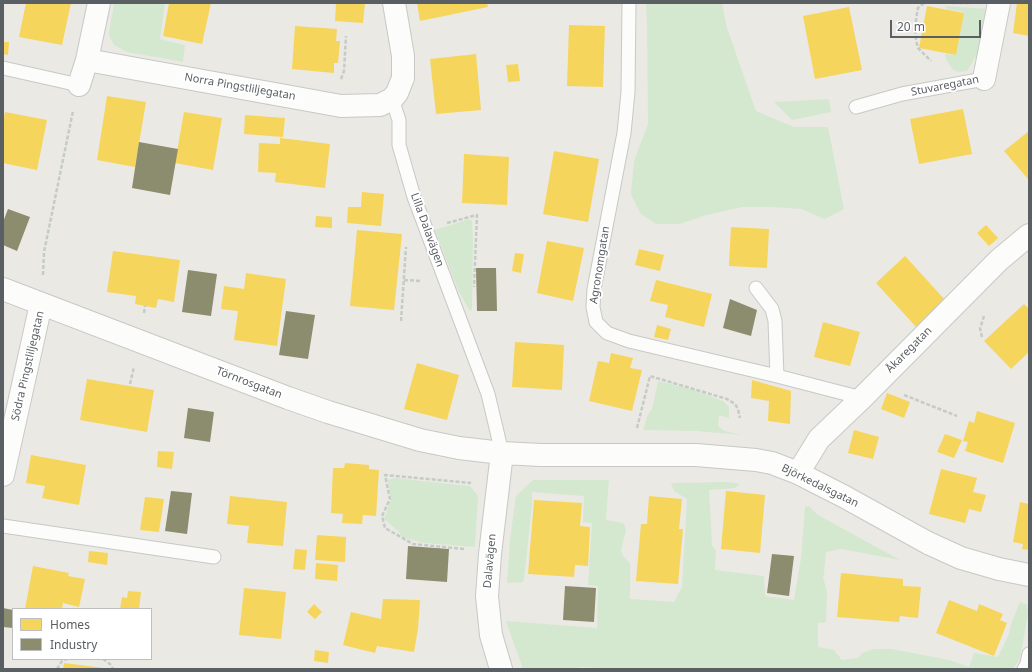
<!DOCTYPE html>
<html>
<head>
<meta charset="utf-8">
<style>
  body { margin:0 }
  #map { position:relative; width:1032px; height:672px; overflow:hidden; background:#ebe9e4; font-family:"Noto Sans",sans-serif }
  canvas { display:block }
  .frame { position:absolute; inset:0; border:4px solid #5a5f63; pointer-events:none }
  .legend { position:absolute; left:12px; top:608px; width:140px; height:52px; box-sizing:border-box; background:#fff; border:1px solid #bdbfc1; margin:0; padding:5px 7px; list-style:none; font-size:12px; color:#5a5f63 }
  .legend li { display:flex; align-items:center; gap:8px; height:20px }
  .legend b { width:20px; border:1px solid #bdbfc1 }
  .scale { position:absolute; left:890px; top:20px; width:91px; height:18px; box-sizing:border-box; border:2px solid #5a5f63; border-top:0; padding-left:5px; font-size:12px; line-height:14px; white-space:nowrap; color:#5a5f63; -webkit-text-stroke:3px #fff; paint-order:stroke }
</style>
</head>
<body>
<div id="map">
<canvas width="1032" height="672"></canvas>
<div class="frame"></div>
<ul class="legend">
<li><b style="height:11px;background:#f6d55c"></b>Homes</li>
<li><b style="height:11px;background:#8c8c6e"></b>Industry</li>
</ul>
<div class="scale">20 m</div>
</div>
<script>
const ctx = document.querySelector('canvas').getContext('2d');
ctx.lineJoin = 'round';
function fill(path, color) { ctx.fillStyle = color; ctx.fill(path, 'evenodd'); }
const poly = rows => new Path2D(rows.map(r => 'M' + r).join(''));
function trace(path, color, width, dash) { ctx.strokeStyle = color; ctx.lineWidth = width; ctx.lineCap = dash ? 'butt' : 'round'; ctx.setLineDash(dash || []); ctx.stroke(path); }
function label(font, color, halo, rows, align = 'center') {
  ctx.font = font + ' "Noto Sans",sans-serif'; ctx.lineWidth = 4; ctx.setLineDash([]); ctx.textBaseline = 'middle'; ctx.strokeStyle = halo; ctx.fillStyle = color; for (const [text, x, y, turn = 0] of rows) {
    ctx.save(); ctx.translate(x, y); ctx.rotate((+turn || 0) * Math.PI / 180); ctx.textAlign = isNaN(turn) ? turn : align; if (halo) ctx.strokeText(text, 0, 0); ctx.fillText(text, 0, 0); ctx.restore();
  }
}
fill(poly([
  [114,3,165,3,160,39,185,45,183,62,127,52,114,45,110,38,109,32],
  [646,3,722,3,727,28,756,111,794,127,828,127,844,209,825,219,801,209,771,207,742,207,707,215,679,224,656,224,640,213,631,194,634,161,648,124,647,24],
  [946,6,987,9,980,50,967,71,958,72,952,69,946,59,945,54,956,55,964,12,946,9],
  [829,99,831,112,792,120,774,102],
  [469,219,471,220,472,222,473,237,472,309,470,311,458,290,435,230],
  [658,381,694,390,723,401,729,407,729,418,719,415,718,426,724,431,742,435,696,431,643,430,648,414,652,409],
  [394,478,470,486,478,496,475,547,424,543,402,537,400,533,384,519,391,500,388,480],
  [533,480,609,480,606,520,618,522,623,523,625,526,626,531,621,550,623,556,630,563,630,599,674,602,682,587,687,499,674,491,671,483,727,482,740,484,735,488,709,490,712,545,716,551,715,570,764,576,765,596,794,600,801,558,805,507,809,506,818,515,900,560,841,549,826,552,824,573,823,577,827,592,826,622,818,623,818,647,834,650,842,660,858,658,862,653,874,649,892,649,949,660,969,667,974,653,998,657,1009,634,1011,624,1020,602,1027,605,1028,613,1020,659,1013,669,617,669,579,667,579,669,523,669,506,621,597,628,598,586,588,585,592,523,583,522,584,496,532,492,532,505,524,579,523,582,507,583,510,539,516,496]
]), '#d4e8cf');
fill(poly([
  [26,3,71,3,62,45,19,37],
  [169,3,211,3,202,44,163,36],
  [336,3,365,3,363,23,335,21],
  [417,3,487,3,488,7,420,21],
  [1017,3,1029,3,1029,36,1013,33],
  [927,6,964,13,956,55,919,48],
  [849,7,862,70,815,79,803,16],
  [569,25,605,26,603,87,567,86],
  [295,26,337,29,336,41,340,41,338,63,334,63,334,73,292,69],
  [3,42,9,42,8,55,3,54],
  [476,54,481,110,436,114,430,59],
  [518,64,520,81,508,82,506,65],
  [107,96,146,102,135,167,97,160],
  [963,109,972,154,919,164,910,119],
  [5,112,47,120,37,170,3,163,3,123],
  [184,112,222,118,213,170,175,163],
  [245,115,285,118,283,137,244,134],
  [1029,131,1029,178,1028,179,1004,151],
  [280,138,330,144,325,188,275,182,276,173,258,172,259,143,280,144],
  [554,151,599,159,588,222,543,214],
  [464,154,509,157,507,205,462,203],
  [362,192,384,194,381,226,347,223,348,207,361,207],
  [316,216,332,217,332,228,315,227],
  [986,225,998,238,989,246,977,233],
  [731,227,769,229,767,268,729,266],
  [357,230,402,234,394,310,350,306],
  [547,241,584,248,573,301,537,293],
  [639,249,664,255,660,271,635,265],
  [113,251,180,260,174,302,158,299,156,308,135,304,136,296,107,292],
  [515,253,524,254,521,273,512,271],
  [905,256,946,301,917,328,876,283],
  [246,273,286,279,277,346,234,340,238,311,221,309,224,286,244,289],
  [656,280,712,294,704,327,665,317,668,305,650,301],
  [1024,304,1029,309,1029,352,1011,369,984,341],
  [823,322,860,332,850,366,814,357],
  [657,325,671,329,668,340,654,337],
  [515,342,564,345,562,390,512,387],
  [611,353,633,358,630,368,642,370,632,411,589,401,598,361,609,363],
  [417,363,459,375,447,420,404,409],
  [87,379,154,390,147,432,80,420],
  [752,380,791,391,790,424,768,421,769,401,751,398],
  [887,393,910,402,904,418,881,409],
  [977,411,1015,423,1003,463,965,451,968,442,963,441,969,421,974,423],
  [854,430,879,437,873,459,848,453],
  [945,434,962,440,954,458,937,452],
  [158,451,174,452,172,469,157,467],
  [31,455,86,465,79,505,42,498,45,486,26,483],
  [345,463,369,465,369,469,379,470,376,516,363,515,362,524,342,523,343,514,331,513,333,468,344,468],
  [941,469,977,478,973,492,986,495,981,512,969,509,965,523,929,514],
  [726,491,765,495,760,553,721,549],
  [230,496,287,502,283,546,247,543,249,526,227,524],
  [649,496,682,499,679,529,683,529,678,584,636,581,641,524,647,524],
  [145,497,164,499,159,532,140,530],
  [534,500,582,503,580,526,590,527,588,566,575,565,574,577,528,574],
  [1020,502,1029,504,1029,550,1022,549,1023,544,1013,542],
  [317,535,346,537,345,562,315,560],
  [295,549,307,550,305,570,293,569],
  [89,551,108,553,107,565,88,562],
  [316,563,338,565,337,581,315,579],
  [33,566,69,573,68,576,85,579,79,607,63,603,62,609,25,609],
  [841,573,903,579,903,586,921,587,918,618,900,616,899,622,837,617],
  [244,588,286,592,281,639,239,635],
  [128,591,141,592,139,609,120,609,122,597,127,598],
  [383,599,420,600,418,629,414,652,377,646,375,653,343,645,351,612,381,619],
  [949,600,977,611,979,604,1003,614,1000,620,1007,623,994,656,936,633],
  [314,604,322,612,315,619,307,612],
  [315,650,329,652,328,663,314,661],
  [64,663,104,668,104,669,63,669]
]), '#f6d55c');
fill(poly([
  [139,142,178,149,170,195,132,188],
  [8,209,30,217,17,251,3,245,3,222],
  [476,268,496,268,497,311,477,311],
  [188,270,217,274,211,316,182,312],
  [730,299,757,310,751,336,723,328],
  [286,311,315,315,308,359,279,355],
  [188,408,214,412,210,442,184,438],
  [171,491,192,493,187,534,165,531],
  [408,546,449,549,447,582,406,579],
  [772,554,794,556,789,596,767,593],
  [565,586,596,588,594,622,563,620],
  [3,608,13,610,13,628,3,627]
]), '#8c8c6e');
const service = poly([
  [629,3,628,92,624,133,594,289,593,307,596,322,607,333,629,341,777,376,862,398],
  [3,68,79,85],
  [392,99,399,120,399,145,414,197,488,394,502,453],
  [856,107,902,94,984,79],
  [756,288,772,309,775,321,777,376],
  [3,526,214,557],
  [1024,669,1027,664,1029,654]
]);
const minor = poly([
  [87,60,341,106,380,105,392,99,397,93,403,78,403,56,394,3],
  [984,79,999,3],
  [79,85,87,60,99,3],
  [3,289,288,398,328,412,420,440,459,448,502,453,541,455,696,455,756,460,772,463,798,473,845,497,928,543,961,558,999,569,1029,575],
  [798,473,819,439,862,398,999,260,1029,235],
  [3,475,41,304],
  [501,669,491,635,487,596,490,554,502,453]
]);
trace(service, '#c7c8c7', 15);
trace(minor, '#c7c8c7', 24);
trace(poly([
  [924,3,918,8,917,13,915,28,916,40,918,48,931,61],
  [953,3,972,3],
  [341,79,344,71,346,36],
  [447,223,477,215,474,287],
  [43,275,44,252,73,111],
  [404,280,422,281],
  [144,313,145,306],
  [401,321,406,247],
  [982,337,980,329,984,316],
  [130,384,134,367],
  [904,395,957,416],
  [637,428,650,376,727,399,735,404,738,409,740,418],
  [464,549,413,544,385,528,382,516,390,499,385,475,471,483],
  [103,659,110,664,113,669],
  [57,669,62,661,67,659]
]), '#c5cbc7', 2.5, [4, 2]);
trace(service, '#fcfcfb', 13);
trace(minor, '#fcfcfb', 22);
label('11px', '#5a5f63', '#fff', [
  ["Stuvaregatan",945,86,-11],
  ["Norra Pingstliljegatan",240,87,10],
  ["Lilla Dalavägen",427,230,70],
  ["Agronomgatan",600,265,-81],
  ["Åkaregatan",909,350,-45],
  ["Södra Pingstliljegatan",28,366,-77],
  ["Törnrosgatan",249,383,21],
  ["Björkedalsgatan",820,486,26],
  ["Dalavägen",490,561,-85]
]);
</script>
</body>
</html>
